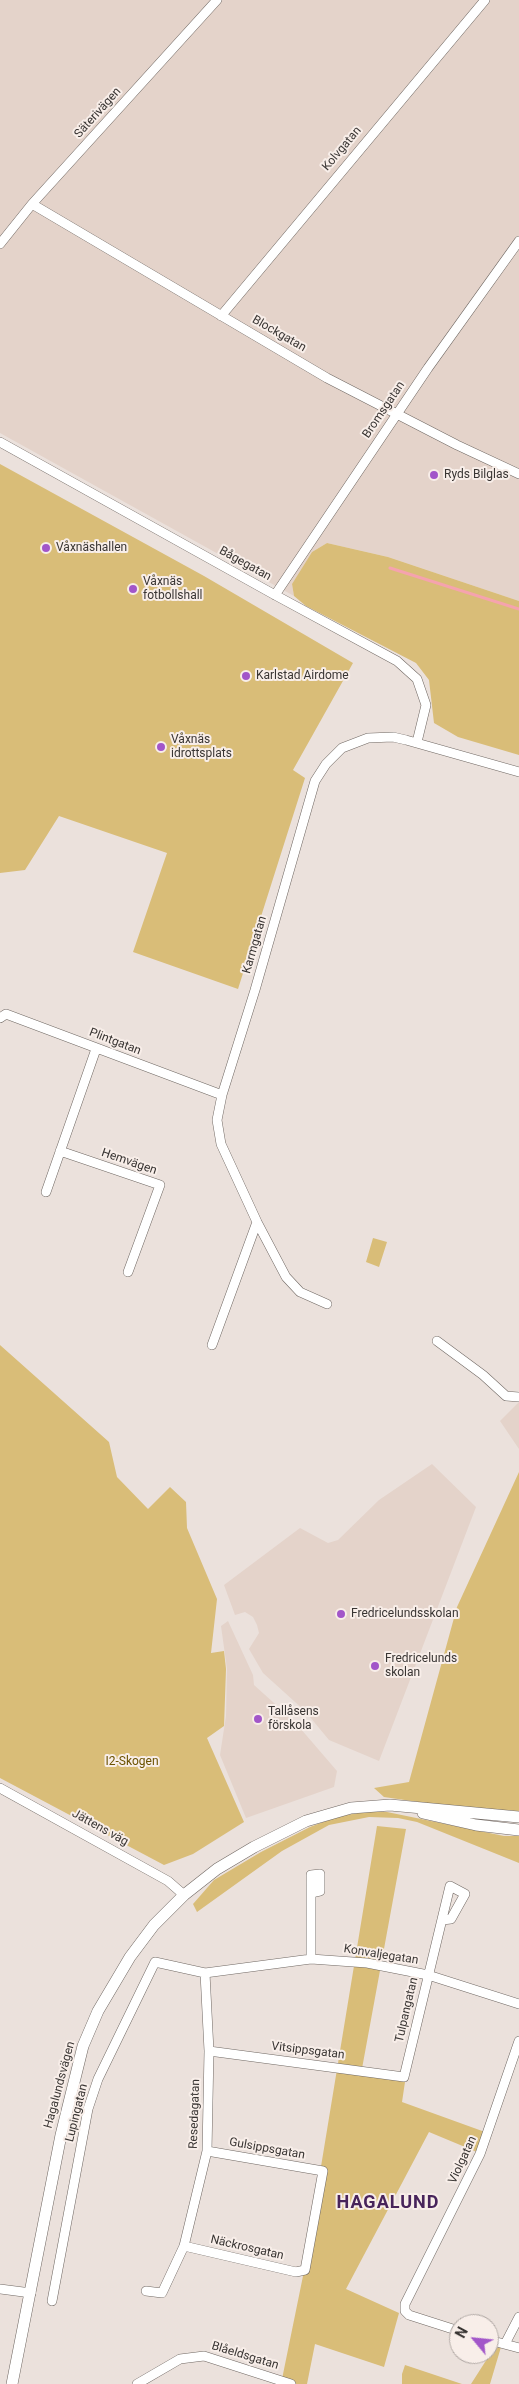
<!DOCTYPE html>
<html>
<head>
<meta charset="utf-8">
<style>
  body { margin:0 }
  #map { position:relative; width:519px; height:2384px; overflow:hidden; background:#ebe1dc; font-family:Roboto,sans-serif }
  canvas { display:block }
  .north { position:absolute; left:449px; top:2314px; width:50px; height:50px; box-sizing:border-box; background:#f8eee9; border:1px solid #aca4a0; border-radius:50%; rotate:298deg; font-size:14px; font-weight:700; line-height:20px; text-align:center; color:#393533 }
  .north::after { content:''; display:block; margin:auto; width:18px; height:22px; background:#a256c9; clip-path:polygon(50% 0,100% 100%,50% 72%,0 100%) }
</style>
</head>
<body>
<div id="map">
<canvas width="519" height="2384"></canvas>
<div class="north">N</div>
</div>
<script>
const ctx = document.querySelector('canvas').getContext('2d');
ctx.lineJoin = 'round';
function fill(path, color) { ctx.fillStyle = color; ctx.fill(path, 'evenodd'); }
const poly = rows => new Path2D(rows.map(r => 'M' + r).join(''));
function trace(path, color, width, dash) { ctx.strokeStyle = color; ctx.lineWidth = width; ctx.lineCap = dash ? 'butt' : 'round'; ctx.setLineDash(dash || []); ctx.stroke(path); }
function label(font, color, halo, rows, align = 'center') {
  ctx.font = font + ' Roboto,sans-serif'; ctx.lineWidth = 4; ctx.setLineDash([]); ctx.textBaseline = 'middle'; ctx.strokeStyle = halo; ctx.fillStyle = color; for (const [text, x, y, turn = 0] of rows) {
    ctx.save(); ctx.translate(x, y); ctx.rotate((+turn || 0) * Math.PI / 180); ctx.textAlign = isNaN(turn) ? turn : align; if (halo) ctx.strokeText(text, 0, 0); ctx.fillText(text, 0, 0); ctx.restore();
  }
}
fill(poly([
  [0,0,519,0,519,601,388,557,327,543,312,552,292,584,294,596,0,433],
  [519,1402,519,1449,500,1421],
  [432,1464,476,1507,379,1761,329,1740,305,1711,263,1673,249,1649,259,1633,257,1625,253,1617,245,1612,235,1615,224,1585,300,1528,328,1543,338,1540,379,1500],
  [228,1621,253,1675,254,1685,294,1721,337,1771,334,1787,246,1818,220,1755,226,1716,227,1669,221,1626]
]), '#e4d3ca');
fill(poly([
  [0,464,204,576,353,663,293,770,305,778,238,989,133,952,167,853,59,816,25,870,0,873],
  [327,543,388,557,519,601,519,755,458,737,434,723,429,680,416,663,306,606,294,596,292,584,312,552],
  [373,1238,387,1242,379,1267,366,1262],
  [0,1345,109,1442,117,1477,148,1509,170,1487,186,1502,187,1528,217,1599,211,1653,224,1651,226,1669,224,1726,207,1738,244,1822,193,1854,164,1865,0,1778],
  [519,1472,519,1811,460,1808,384,1797,374,1788,409,1782,457,1607],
  [369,1811,387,1812,504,1836,519,1836,519,1863,417,1822,398,1818,369,1817,329,1825,282,1851,197,1912,193,1904,214,1880,261,1852,310,1827,336,1817],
  [377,1826,406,1829,361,2074,405,2082,402,2102,485,2132,477,2152,429,2132,346,2289,399,2313,384,2367,315,2344,307,2384,281,2384,303,2276],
  [501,2347,490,2384,471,2384,494,2348],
  [405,2365,462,2384,402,2384,402,2374]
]), '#d9bd78');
trace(poly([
  [390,568,519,609]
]), '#f5a3ae', 3);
const minor = poly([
  [32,204,327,378,457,445,519,474],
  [0,244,32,204,217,0],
  [221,316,485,0],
  [0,442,275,595,397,661,417,679,426,705,417,742],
  [275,595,428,368,519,241],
  [0,1018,6,1014,222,1095],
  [60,1151,160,1185,128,1272],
  [46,1192,96,1049],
  [327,1304,300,1292,286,1277,257,1222,221,1144,217,1120,222,1095,255,990,315,781,326,764,342,748,368,738,393,737,406,740,519,772],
  [437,1341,483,1375,506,1396,519,1397],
  [212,1345,257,1222],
  [0,1788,168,1881,184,1895],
  [311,1959,311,1875,320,1874,320,1891,311,1893],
  [209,2051,404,2077,450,1886,465,1894,451,1919,442,1920],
  [184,2246,296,2272,305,2270,323,2171,207,2151],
  [0,2289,31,2293],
  [146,2291,162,2293,184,2246,207,2151,209,2051,205,1973],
  [52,2301,88,2109,98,2079,155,1962,205,1973,311,1959,367,1963,428,1975,519,2004],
  [459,2331,409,2315,405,2311,405,2304,480,2154,519,2041],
  [489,2340,519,2348],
  [505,2344,519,2317],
  [137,2384,180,2359,204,2356,291,2384]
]);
const tertiary = poly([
  [423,1813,476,1825,519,1830],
  [12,2384,61,2135,83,2046,98,2011,130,1957,154,1925,184,1895,217,1869,254,1847,306,1821,351,1808,390,1805,519,1817]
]);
trace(minor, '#706863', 10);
trace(tertiary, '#706863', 12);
trace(minor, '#fff', 9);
trace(tertiary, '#fff', 11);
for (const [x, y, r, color] of [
  [434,475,5,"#a256c9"],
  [46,548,5,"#a256c9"],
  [133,589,5,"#a256c9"],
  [246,676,5,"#a256c9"],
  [161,747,5,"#a256c9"],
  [341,1614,5,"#a256c9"],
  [375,1666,5,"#a256c9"],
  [258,1719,5,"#a256c9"]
]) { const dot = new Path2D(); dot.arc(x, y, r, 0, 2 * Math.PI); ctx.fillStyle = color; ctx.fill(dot); trace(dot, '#f8eee9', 2); }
label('12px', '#393533', '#f8eee9', [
  ["Säterivägen",98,113,-48],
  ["Kolvgatan",342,149,-50],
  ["Blockgatan",279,334,30],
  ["Bromsgatan",384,410,-56],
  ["Bågegatan",245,564,29],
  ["Karmgatan",255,945,-74],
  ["Plintgatan",115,1042,21],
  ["Hemvägen",129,1162,19],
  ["Jättens väg",100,1828,29],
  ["Konvaljegatan",381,1955,9],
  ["Tulpangatan",407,2010,-77],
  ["Vitsippsgatan",308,2051,7],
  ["Hagalundsvägen",60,2085,-75],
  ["Lupingatan",77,2113,-76],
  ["Resedagatan",195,2114,-88],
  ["Gulsippsgatan",267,2149,10],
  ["Violgatan",463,2160,-65],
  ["Näckrosgatan",247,2248,13],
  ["Blåeldsgatan",245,2356,17]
]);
label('12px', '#393533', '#f8eee9', [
  ["Ryds Bilglas",444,475],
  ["Våxnäshallen",56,548],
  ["Våxnäs",143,582],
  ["fotbollshall",143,596],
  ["Karlstad Airdome",256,676],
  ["Våxnäs",171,740],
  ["idrottsplats",171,754],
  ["Fredricelundsskolan",351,1614],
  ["Fredricelunds",385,1659],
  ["skolan",385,1673],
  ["Tallåsens",268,1712],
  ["förskola",268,1726]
], 'left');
label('12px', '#6b5201', '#f8eee9', [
  ["I2-Skogen",132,1762]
]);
ctx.letterSpacing = '1px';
label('bold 18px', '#48245b', '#f8eee9', [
  ["HAGALUND",388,2203]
]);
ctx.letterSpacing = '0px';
</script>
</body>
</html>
